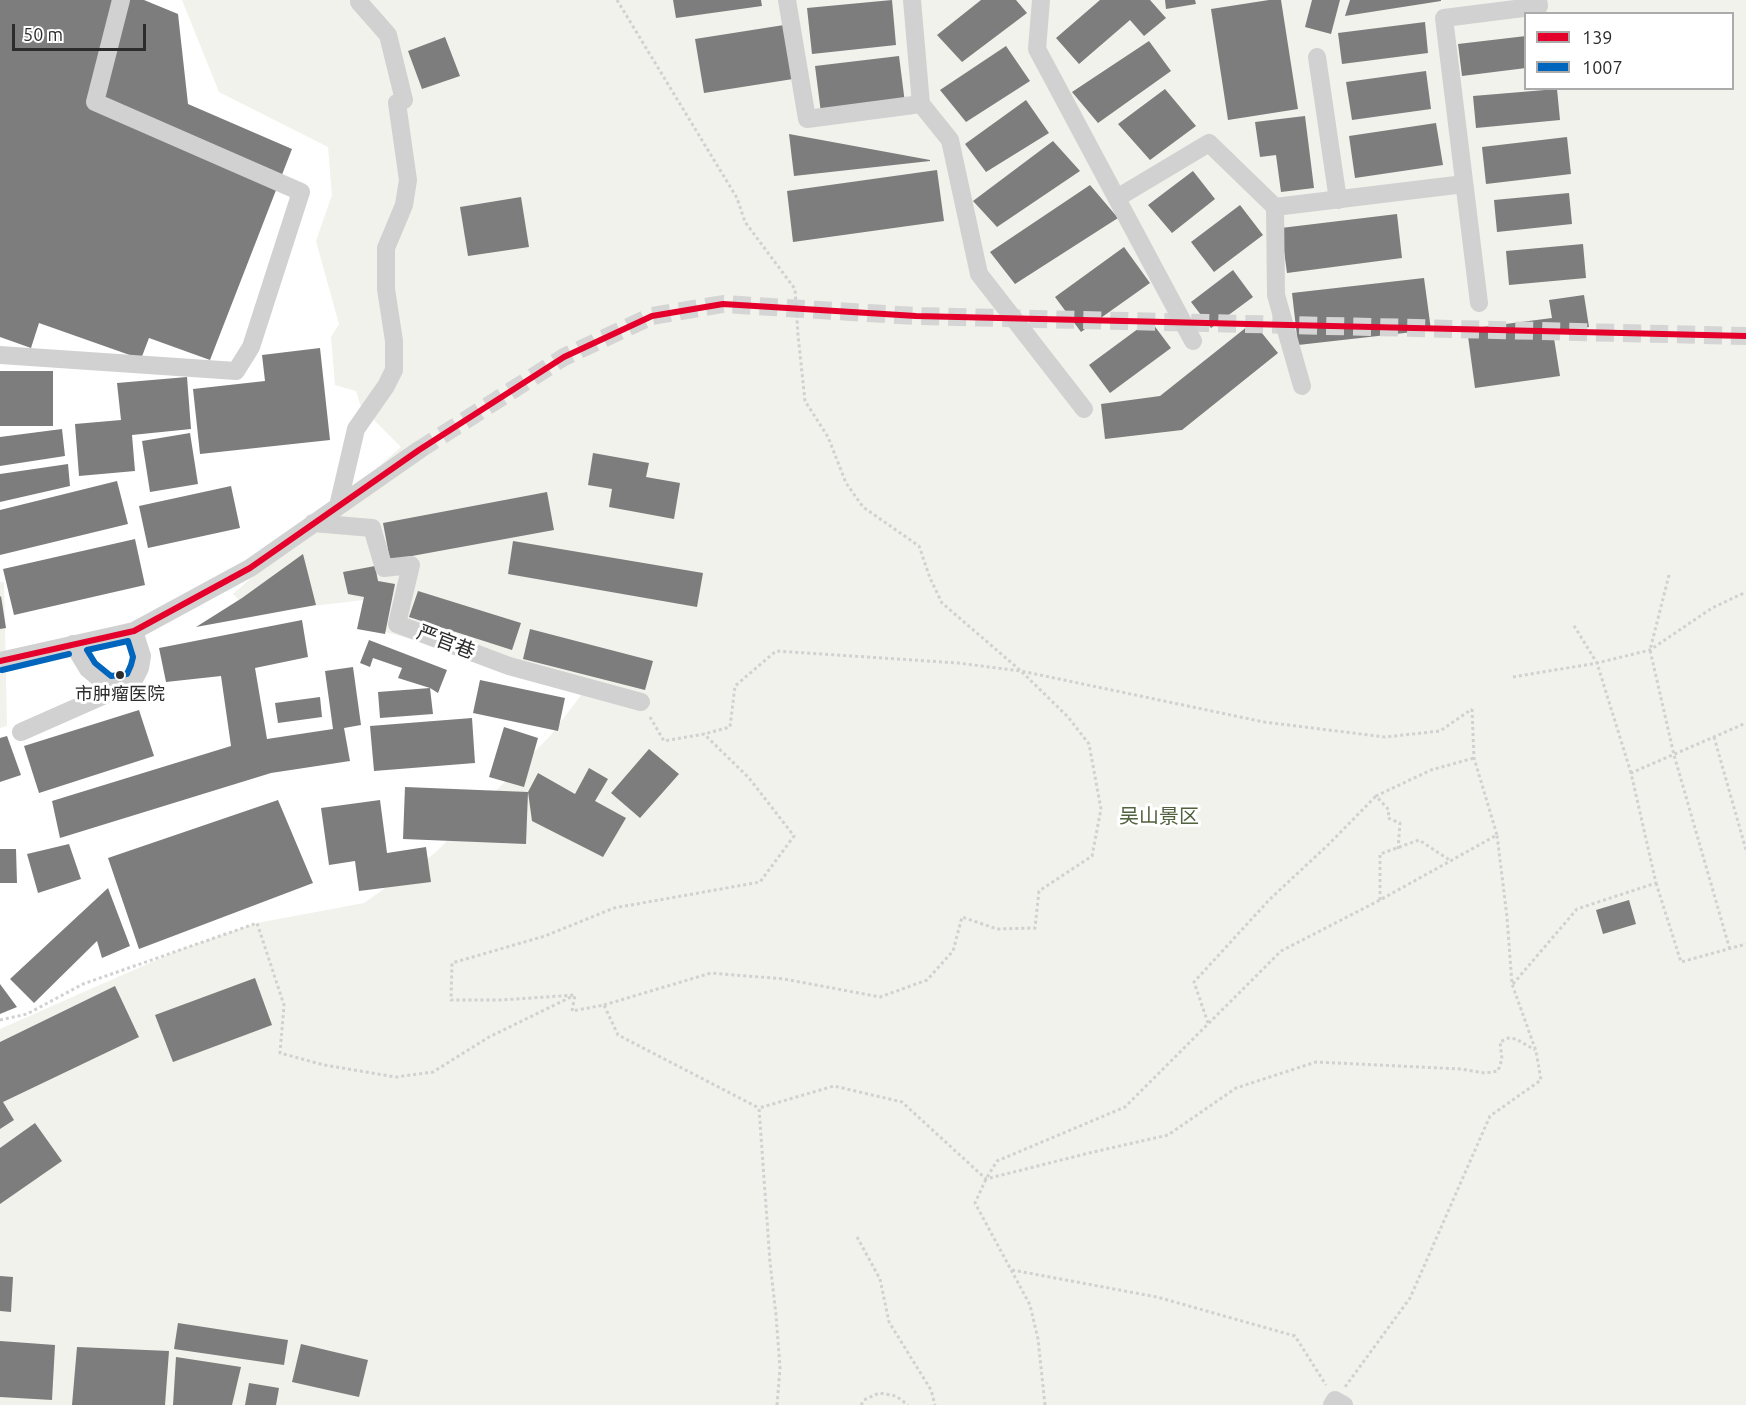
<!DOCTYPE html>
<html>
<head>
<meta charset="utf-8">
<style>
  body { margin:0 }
  #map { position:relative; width:1746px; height:1405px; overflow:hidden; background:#fff; font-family:Ubuntu,sans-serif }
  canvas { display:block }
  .legend { position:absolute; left:1524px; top:12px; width:210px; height:78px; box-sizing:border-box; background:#fff; border:2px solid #ababab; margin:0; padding:8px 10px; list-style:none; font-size:18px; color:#2c2c2c }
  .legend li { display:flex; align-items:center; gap:12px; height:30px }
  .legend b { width:30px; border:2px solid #ababab }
  .scale { position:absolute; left:12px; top:24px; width:134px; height:27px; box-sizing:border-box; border:3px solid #2c2c2c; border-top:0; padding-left:8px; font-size:18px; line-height:21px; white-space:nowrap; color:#2c2c2c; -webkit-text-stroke:4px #fff; paint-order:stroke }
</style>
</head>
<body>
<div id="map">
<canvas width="1746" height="1405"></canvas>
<ul class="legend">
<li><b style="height:8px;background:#e4002b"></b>139</li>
<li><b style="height:8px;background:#0065bd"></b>1007</li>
</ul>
<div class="scale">50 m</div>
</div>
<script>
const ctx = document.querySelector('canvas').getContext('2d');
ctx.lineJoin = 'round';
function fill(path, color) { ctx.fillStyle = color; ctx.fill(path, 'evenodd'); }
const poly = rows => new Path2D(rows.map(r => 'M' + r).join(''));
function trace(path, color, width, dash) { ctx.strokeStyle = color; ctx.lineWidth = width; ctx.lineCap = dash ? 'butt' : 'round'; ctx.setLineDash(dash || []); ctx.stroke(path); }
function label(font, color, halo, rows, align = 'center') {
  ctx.font = font + ' Ubuntu,"Noto Sans SC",sans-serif'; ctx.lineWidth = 6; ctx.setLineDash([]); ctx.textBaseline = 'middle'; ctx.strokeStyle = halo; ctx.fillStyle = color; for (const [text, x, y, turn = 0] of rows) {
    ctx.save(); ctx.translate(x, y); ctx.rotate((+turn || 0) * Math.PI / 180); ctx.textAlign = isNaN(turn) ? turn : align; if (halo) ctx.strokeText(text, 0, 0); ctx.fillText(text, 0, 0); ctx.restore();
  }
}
fill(poly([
  [182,0,1746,0,1746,1405,0,1405,0,1029,179,950,257,923,364,903,435,853,550,736,585,690,376,629,372,599,252,613,233,594,401,447,361,407,356,391,335,385,331,337,339,324,316,241,332,195,328,147,219,92],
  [1526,14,1732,14,1732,88,1526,88],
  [0,582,4,582,7,726,0,728]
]), '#f0f2eb');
fill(poly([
  [0,0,144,0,178,14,188,104,292,149,210,360,149,338,141,359,39,323,31,348,0,337],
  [673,0,761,0,762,6,676,18],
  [892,0,896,45,812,54,807,8],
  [981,0,1016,0,1027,13,962,62,937,35],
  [1100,0,1150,0,1166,18,1144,36,1130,20,1079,64,1056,38],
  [1165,0,1195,0,1196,4,1166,9],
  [1269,0,1281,0,1298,109,1228,120,1211,9],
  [1312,0,1340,0,1331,34,1305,27],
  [1350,0,1441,0,1441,1,1345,16],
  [1425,22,1428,53,1342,64,1338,33],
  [784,25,793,79,704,93,695,39],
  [1526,36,1526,68,1462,76,1458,44],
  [445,37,460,76,422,89,408,51],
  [1149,41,1171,71,1098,123,1072,92],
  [1006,46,1030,81,966,122,940,90],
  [899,56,905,103,821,113,815,66],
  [1426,71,1431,109,1352,120,1346,82],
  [1165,89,1196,126,1150,160,1118,124],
  [1557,89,1560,120,1476,128,1473,96],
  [1026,100,1049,133,986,172,965,144],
  [1305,116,1314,188,1281,192,1276,155,1260,157,1255,122],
  [1436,123,1443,165,1355,178,1349,136],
  [789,134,930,160,930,161,794,176],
  [1567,137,1571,174,1486,184,1482,147],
  [1053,141,1080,171,997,227,973,201],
  [937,170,944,221,793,242,787,191],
  [1193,171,1215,199,1172,233,1148,205],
  [1090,185,1118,218,1015,284,990,252],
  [1569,193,1572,224,1497,232,1494,200],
  [521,197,529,247,468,256,460,207],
  [1240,205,1263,235,1214,272,1191,242],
  [1397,214,1402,258,1287,273,1281,228],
  [1583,244,1586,278,1509,285,1506,251],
  [1124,247,1150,283,1081,332,1055,297],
  [1233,270,1253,297,1211,328,1191,302],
  [1424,278,1431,330,1298,345,1292,293],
  [1584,295,1589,327,1553,332,1560,376,1475,388,1467,329,1552,318,1549,300],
  [1150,320,1171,348,1110,393,1089,365],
  [1253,322,1278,353,1182,430,1105,439,1101,404,1160,396],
  [320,348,330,440,200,454,193,389,265,381,262,355],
  [0,371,53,371,53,426,0,426],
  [187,377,191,429,132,435,135,471,79,476,75,424,121,420,117,383],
  [62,429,65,456,0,466,0,437],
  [190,433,198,484,150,492,142,441],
  [593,453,649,463,646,477,680,483,674,519,609,507,612,489,588,485],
  [68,464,70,486,0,502,0,474],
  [117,481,128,524,0,555,0,510],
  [231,486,240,528,148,548,139,506],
  [547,492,554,530,390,560,383,523],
  [135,539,145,585,14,615,3,569],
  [513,541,703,573,697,607,508,574],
  [303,554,316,605,196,627,242,598],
  [375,566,378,581,395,584,385,634,357,629,364,597,348,594,343,572],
  [418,591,521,623,512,650,409,617],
  [1,596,6,628,0,629,0,597],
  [302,620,308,657,255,668,267,739,333,729,325,671,353,667,361,725,344,728,350,761,271,773,60,838,52,801,231,746,221,676,166,682,159,648],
  [530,629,653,661,645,690,523,659],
  [369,640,447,670,438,693,430,688,433,714,380,718,378,692,430,688,398,678,402,668,373,658,370,667,360,663],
  [480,680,565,698,558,731,473,713],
  [320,697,322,717,278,723,275,703],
  [139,710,154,756,39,793,24,746],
  [472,718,475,763,374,771,370,726],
  [504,727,538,738,524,787,489,777],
  [7,736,21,775,0,782,0,738],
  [649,749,679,774,640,818,611,793],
  [589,768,608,779,595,801,626,818,603,857,532,821,528,792,526,844,403,839,405,787,528,792,538,773,575,794],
  [278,800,313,883,139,949,108,858],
  [380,800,387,853,426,847,431,882,359,891,355,861,329,865,321,808],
  [69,844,81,879,38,893,27,854],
  [0,849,16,849,17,883,0,883],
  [108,888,130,946,102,958,97,941,34,1003,10,979],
  [1629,900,1636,924,1603,934,1596,910],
  [255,978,272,1025,173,1062,155,1015],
  [0,984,17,1007,0,1014],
  [115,986,139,1037,3,1102,14,1120,0,1129,0,1042],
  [35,1123,62,1161,0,1204,0,1148],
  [0,1276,13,1277,11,1312,0,1311],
  [178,1323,288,1340,284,1365,174,1349],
  [0,1341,55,1345,52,1400,0,1397],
  [301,1344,368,1360,359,1397,292,1382],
  [77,1347,169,1351,165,1405,72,1405],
  [176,1357,241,1367,232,1405,173,1405],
  [249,1383,279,1388,276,1405,245,1405]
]), '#7d7d7d');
trace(poly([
  [419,450,564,357,652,316,723,304,916,316,1746,336]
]), '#d5d5d5', 18, [18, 9]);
trace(poly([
  [617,0,737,198,745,222,795,289,798,335,805,401,828,437,846,483,863,507,919,546,930,578,942,603,1021,671,1264,722,1385,737,1440,731,1472,709],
  [1669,575,1650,650,1674,755,1730,950],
  [1513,677,1597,663,1573,624],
  [1472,709,1474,758,1497,835],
  [650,717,664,741,704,734,749,778,794,836,760,882,614,908,545,936,452,963,451,1000,501,1000,575,995,572,1011,604,1005,618,1035,759,1108],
  [1714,737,1746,850],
  [1631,773,1597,663,1650,650,1712,608,1746,592],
  [1398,849,1400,823,1388,818,1389,810,1376,796,1431,770,1474,758],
  [1656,883,1681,962,1746,944],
  [1380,900,1380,854,1419,840,1451,861],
  [1513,984,1577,909,1656,883,1631,773,1746,723],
  [604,1005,711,973,784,979,880,997,927,980,953,951,962,917,997,929,1035,928,1039,891,1092,856,1101,809,1089,744,1068,717,1021,671,958,663,776,651,735,686,730,727,704,734],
  [0,1020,27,1014,83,984,257,923,284,1005,280,1053,324,1065,396,1077,433,1072,489,1037,573,996],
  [1208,1023,1194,982,1270,899,1329,844,1376,796],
  [857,1237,880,1279,889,1322,931,1390,935,1405],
  [1012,1270,1157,1297,1295,1336,1326,1385],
  [777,1405,780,1368,776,1315,770,1262,759,1108,834,1086,902,1102,986,1179,1089,1153,1168,1135,1236,1088,1316,1062,1461,1069,1485,1073,1498,1071,1502,1059,1500,1042,1508,1038,1516,1039,1535,1050],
  [861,1405,864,1400,879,1393,896,1396,908,1405],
  [1045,1405,1038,1339,1030,1305,975,1203,986,1179,997,1161,1125,1107,1281,951,1380,900,1497,835,1507,917,1512,984,1536,1051,1541,1080,1490,1116,1410,1298,1345,1387]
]), '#d1d1d1', 3, [3, 3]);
trace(poly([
  [787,0,807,119,921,104,912,0],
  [1041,0,1037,49,1193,341],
  [1317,57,1338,200],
  [921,104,950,140,979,274,1084,409],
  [1117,198,1209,143,1275,207,1464,184],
  [1275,207,1276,295,1302,386],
  [1479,303,1444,18,1539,6,1538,0],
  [0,355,236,371,251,347,301,192,95,102,121,0],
  [338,506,356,429,386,386,394,370,394,341,386,289,386,248,404,205,408,180,397,103,404,100,388,35,359,2],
  [313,523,372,528,384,568,411,565,397,624,509,666,641,702],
  [73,644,88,669,108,686,133,682,140,668,142,656,134,631],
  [0,661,134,631,250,568,419,450],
  [21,732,123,687],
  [1332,1405,1335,1400,1344,1405]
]), '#d1d1d1', 18);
trace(poly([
  [0,661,134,631,250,568,419,450,564,357,652,316,723,304,916,316,1746,336]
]), '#e4002b', 6);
trace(poly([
  [128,641,133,657,131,665,127,674,111,676,95,663,87,650,128,641],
  [2,670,69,654]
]), '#0065bd', 6);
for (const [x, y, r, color] of [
  [120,675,5,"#2c2c2c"]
]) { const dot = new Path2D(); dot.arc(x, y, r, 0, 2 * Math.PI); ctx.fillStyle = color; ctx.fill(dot); trace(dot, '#fff', 2); }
label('18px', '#2c2c2c', '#fff', [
  ["市肿瘤医院",120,694]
]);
label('20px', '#2c2c2c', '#fff', [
  ["严官巷",446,642,21]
]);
label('20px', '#526240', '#fff', [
  ["吴山景区",1159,816]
]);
</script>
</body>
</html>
